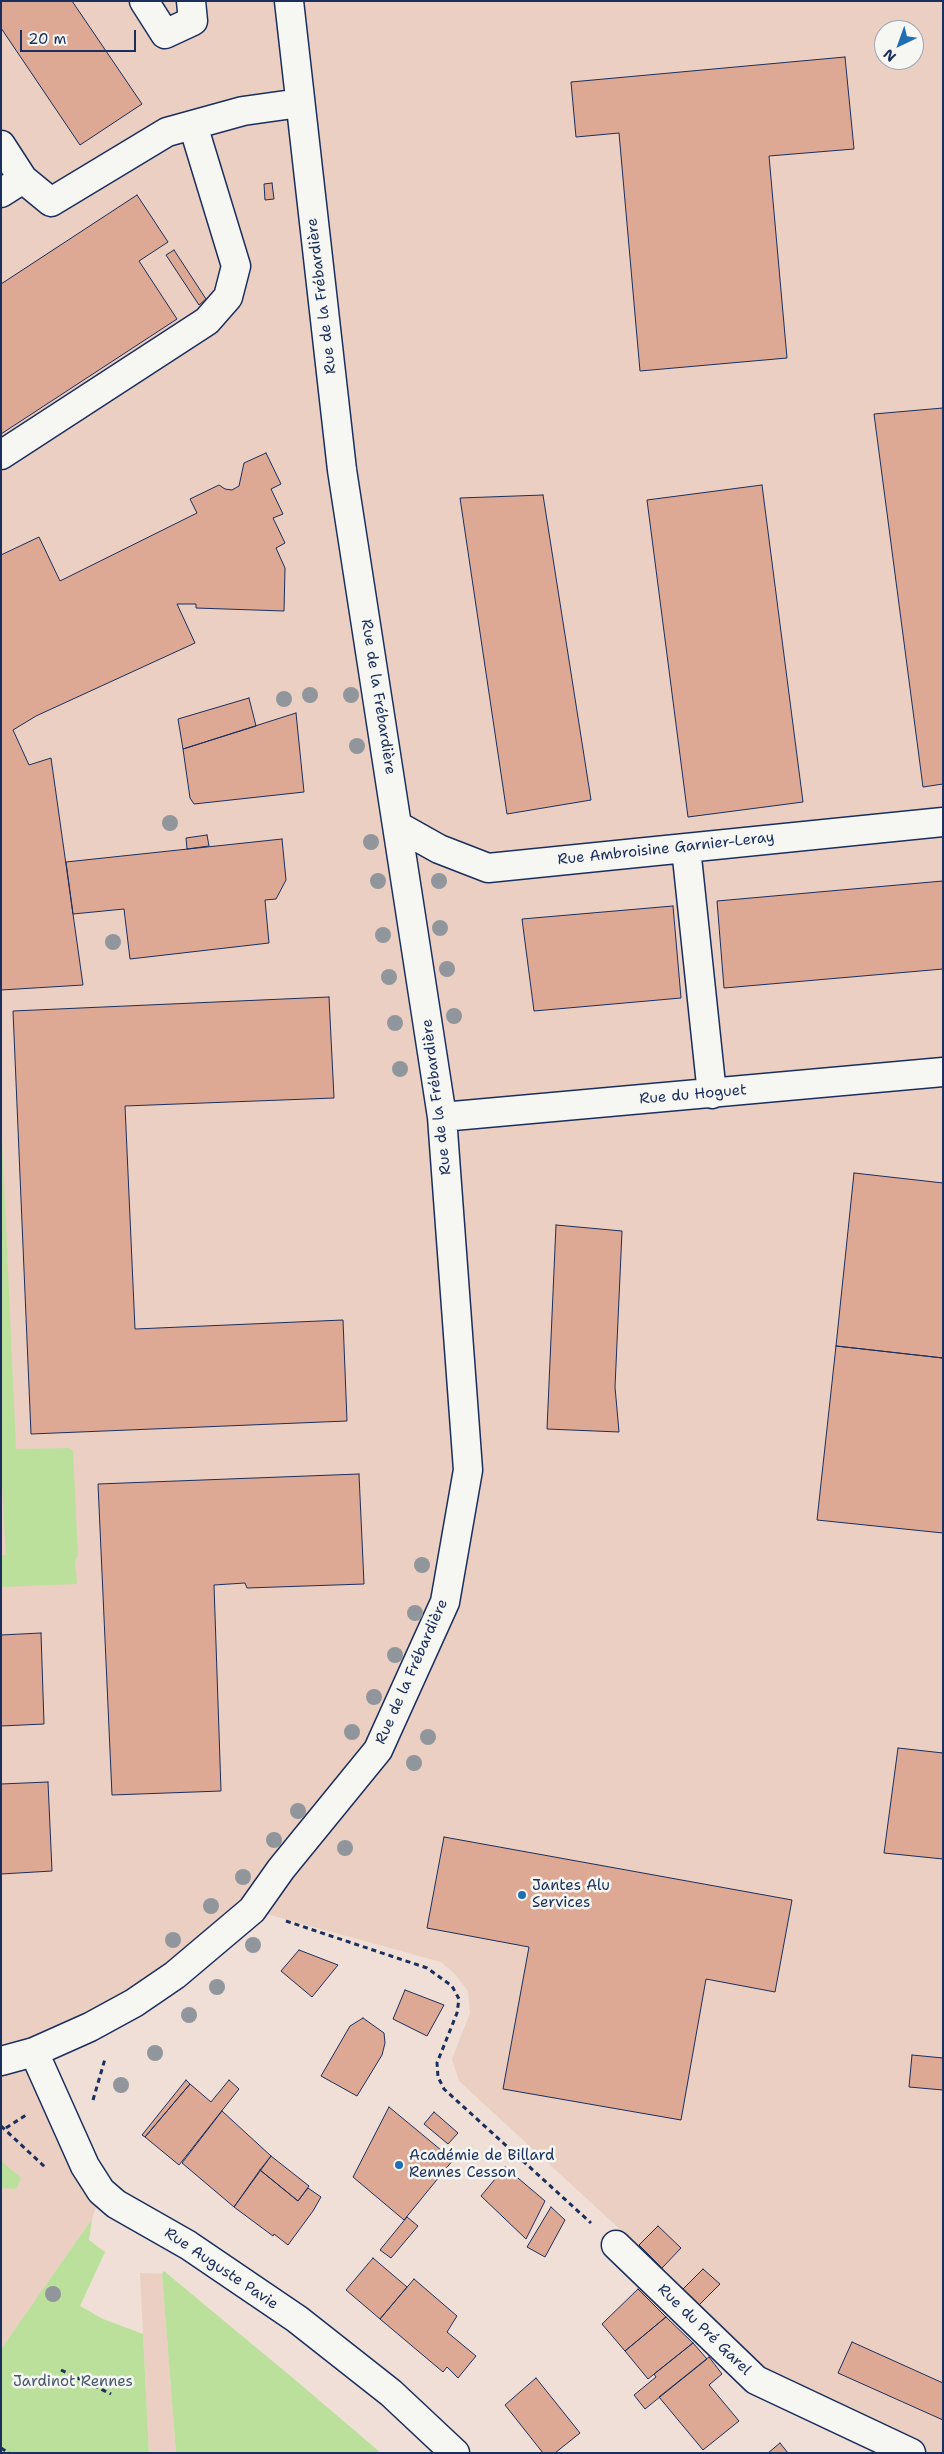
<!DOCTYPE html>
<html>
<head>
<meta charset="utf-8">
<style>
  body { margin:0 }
  #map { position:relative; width:944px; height:2454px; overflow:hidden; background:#efdfd6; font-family:"Shantell Sans",sans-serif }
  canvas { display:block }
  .frame { position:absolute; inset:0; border:2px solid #1b2f5e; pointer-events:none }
  .north { position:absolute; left:874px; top:20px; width:50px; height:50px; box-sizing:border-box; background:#f6f6f2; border:1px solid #9ea6b7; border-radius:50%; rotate:222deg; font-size:14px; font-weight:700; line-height:20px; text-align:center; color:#1b2f5e }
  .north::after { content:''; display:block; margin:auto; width:18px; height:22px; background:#1f6fb2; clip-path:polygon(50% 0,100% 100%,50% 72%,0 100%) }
  .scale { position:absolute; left:20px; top:30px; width:116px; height:22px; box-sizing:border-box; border:2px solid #1b2f5e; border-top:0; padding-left:6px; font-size:15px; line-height:18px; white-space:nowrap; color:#1b2f5e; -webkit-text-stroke:4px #f6f6f2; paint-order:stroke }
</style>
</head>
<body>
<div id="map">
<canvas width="944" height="2454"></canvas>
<div class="frame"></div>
<div class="north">N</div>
<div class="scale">20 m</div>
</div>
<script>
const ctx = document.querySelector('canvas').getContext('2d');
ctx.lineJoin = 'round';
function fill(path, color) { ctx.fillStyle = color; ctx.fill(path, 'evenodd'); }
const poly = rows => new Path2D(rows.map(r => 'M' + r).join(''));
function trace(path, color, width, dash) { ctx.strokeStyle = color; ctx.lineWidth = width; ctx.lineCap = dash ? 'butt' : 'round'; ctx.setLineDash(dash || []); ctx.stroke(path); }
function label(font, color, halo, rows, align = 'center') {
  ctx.font = font + ' "Shantell Sans",sans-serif'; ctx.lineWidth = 5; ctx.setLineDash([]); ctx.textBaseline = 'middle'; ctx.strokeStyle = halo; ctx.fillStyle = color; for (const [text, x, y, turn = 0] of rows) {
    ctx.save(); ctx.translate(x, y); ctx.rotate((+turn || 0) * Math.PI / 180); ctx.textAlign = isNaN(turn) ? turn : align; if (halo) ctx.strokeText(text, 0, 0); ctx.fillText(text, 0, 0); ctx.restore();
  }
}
fill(poly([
  [1,1,943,1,943,2453,911,2453,756,2380,624,2233,459,2081,452,2059,470,2013,468,1991,455,1974,441,1962,252,1910,34,2052,101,2191,92,2219,1,2349],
  [884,30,914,30,914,60,884,60],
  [140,2273,162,2274,176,2453,149,2453]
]), '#eacfc2');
fill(poly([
  [1,1116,16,1449,69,1448,73,1451,78,1556,75,1561,77,1584,1,1587,1,1555,6,1555,1,1466],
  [1,2161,21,2178,16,2189,1,2188],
  [92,2219,89,2240,105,2252,80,2306,103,2319,143,2334,149,2453,1,2453,1,2349],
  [164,2271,300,2384,381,2453,176,2453,162,2274]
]), '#bbe09b');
const building = poly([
  [1,1,72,1,142,104,80,145,1,28,1,1],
  [845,57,854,149,769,156,787,358,640,371,619,133,576,137,571,82,845,57],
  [272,183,274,199,265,200,264,184,272,183],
  [137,195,168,242,139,261,177,319,1,434,1,284,137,195],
  [174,250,206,299,199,305,166,255,174,250],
  [943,408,943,784,923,787,874,414,943,408],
  [266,453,281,484,271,489,283,514,273,518,285,543,276,548,285,568,284,611,196,608,196,604,177,604,195,643,36,716,13,730,29,765,51,758,83,985,1,990,1,555,39,537,60,581,197,513,190,499,219,485,225,489,232,490,239,486,244,463,266,453],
  [762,485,803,802,688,817,647,500,762,485],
  [543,495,591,800,507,814,460,498,543,495],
  [249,698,256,726,183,749,178,719,249,698],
  [296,713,304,792,194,804,190,798,183,749,296,713],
  [207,835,209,846,187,849,186,838,207,835],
  [282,839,286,880,276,899,265,900,269,943,130,959,124,909,73,914,66,862,282,839],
  [943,881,943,969,724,988,717,901,943,881],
  [673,906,681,998,534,1011,522,919,673,906],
  [329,997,334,1098,125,1106,135,1329,343,1320,347,1421,31,1434,13,1011,329,997],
  [854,1173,943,1183,943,1358,836,1346,854,1173],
  [556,1225,622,1231,615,1387,619,1432,547,1429,556,1225],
  [836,1346,943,1358,943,1533,817,1520,836,1346],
  [359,1474,364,1584,247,1588,245,1583,214,1585,221,1791,112,1795,98,1484,359,1474],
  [41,1633,44,1724,1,1726,1,1635,41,1633],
  [898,1748,943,1753,943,1859,884,1853,898,1748],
  [48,1782,52,1871,1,1874,1,1784,48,1782],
  [444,1837,792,1900,775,1992,706,1979,681,2120,503,2089,529,1947,427,1928,444,1837],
  [299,1950,338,1965,312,1997,281,1971,299,1950],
  [405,1990,444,2005,427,2036,393,2019,405,1990],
  [363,2018,384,2033,385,2043,382,2055,357,2096,321,2076,350,2026,363,2018],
  [912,2055,943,2058,943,2090,909,2087,912,2055],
  [186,2080,190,2084,145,2137,142,2135,186,2080],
  [229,2080,239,2089,179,2165,145,2137,190,2084,211,2102,229,2080],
  [389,2107,453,2160,404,2220,353,2177,389,2107],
  [222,2111,271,2156,234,2207,182,2163,222,2111],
  [434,2112,458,2133,448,2144,424,2124,434,2112],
  [271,2156,309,2186,298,2201,260,2170,271,2156],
  [505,2167,545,2201,526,2239,481,2196,505,2167],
  [260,2170,298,2201,308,2188,321,2197,313,2211,288,2245,274,2234,273,2236,234,2207,260,2170],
  [551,2207,565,2220,545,2257,527,2247,551,2207],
  [407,2217,418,2226,391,2258,380,2250,407,2217],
  [658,2226,681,2248,662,2268,639,2245,658,2226],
  [373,2258,407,2287,380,2319,346,2290,373,2258],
  [703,2269,720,2284,699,2305,683,2289,703,2269],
  [414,2279,457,2316,447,2332,476,2356,458,2378,447,2367,443,2372,380,2319,414,2279],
  [638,2289,666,2317,625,2351,602,2324,638,2289],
  [666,2317,693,2343,648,2379,625,2351,666,2317],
  [852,2342,943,2383,943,2420,838,2373,852,2342],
  [693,2343,707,2359,645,2409,634,2395,656,2377,654,2374,693,2343],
  [709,2357,722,2374,709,2385,739,2421,703,2450,659,2397,709,2357],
  [536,2378,580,2433,555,2453,543,2453,505,2405,536,2378],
  [780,2443,788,2453,768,2453,780,2443]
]);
fill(building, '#dea994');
trace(building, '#1b2f5e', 1);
const minor = poly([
  [144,1,165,34,193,21,191,1],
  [1,145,23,179,51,202,167,132,243,111,300,103],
  [1,193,23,179],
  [1,455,207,321,228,297,236,266,193,125],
  [398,826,439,849,488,868,943,822],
  [686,848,712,1094],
  [442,1117,943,1072],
  [34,2052,85,2166,101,2191,116,2204,188,2245,297,2319,391,2393,455,2453],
  [1,2061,34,2052,90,2027,134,2003,175,1975,252,1910,281,1869,378,1750,445,1602,468,1470,442,1117,342,470,289,1],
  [616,2245,756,2380,911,2453]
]);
trace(minor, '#1b2f5e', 31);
trace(poly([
  [286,1921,427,1968,452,1986,459,1999,457,2013,437,2063,438,2077,444,2089,591,2223],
  [93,2100,105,2059],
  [1,2126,46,2168],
  [6,2128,26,2115],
  [61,2370,111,2394],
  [1,2448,9,2453]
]), '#1b2f5e', 3, [5, 4]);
trace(minor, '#f6f6f2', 28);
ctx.fillStyle = '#90969c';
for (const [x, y] of [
  [310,695],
  [351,695],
  [284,699],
  [357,746],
  [170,823],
  [371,842],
  [378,881],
  [439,881],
  [440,928],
  [383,935],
  [113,942],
  [447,969],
  [389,977],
  [454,1016],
  [395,1023],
  [400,1069],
  [422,1565],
  [415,1613],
  [395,1655],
  [374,1697],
  [352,1732],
  [428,1737],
  [414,1763],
  [298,1811],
  [274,1840],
  [345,1848],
  [243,1877],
  [211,1906],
  [173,1940],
  [253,1945],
  [217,1987],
  [189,2015],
  [155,2053],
  [121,2085],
  [53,2294]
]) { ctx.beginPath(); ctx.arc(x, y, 8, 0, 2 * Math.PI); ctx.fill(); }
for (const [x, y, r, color] of [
  [522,1895,5,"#1f6fb2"],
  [399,2165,5,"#1f6fb2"]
]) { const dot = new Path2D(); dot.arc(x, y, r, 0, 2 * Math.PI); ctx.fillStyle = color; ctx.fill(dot); trace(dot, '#f6f6f2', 2); }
label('15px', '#1b2f5e', '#f6f6f2', [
  ["Rue de la Frébardière",322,296,-97],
  ["Rue de la Frébardière",378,697,81],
  ["Rue Ambroisine Garnier-Leray",666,849,-6],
  ["Rue du Hoguet",693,1095,-5],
  ["Rue de la Frébardière",437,1097,-97],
  ["Rue de la Frébardière",412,1672,-66],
  ["Rue Auguste Pavie",221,2269,34],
  ["Rue du Pré Garel",704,2330,44]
]);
label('15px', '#1b2f5e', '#f6f6f2', [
  ["Jantes Alu",532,1886],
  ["Services",532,1903],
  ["Académie de Billard",409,2156],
  ["Rennes Cesson",409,2173]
], 'left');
label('15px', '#435b6d', '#f6f6f2', [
  ["Jardinot Rennes",73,2382]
]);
</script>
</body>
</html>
